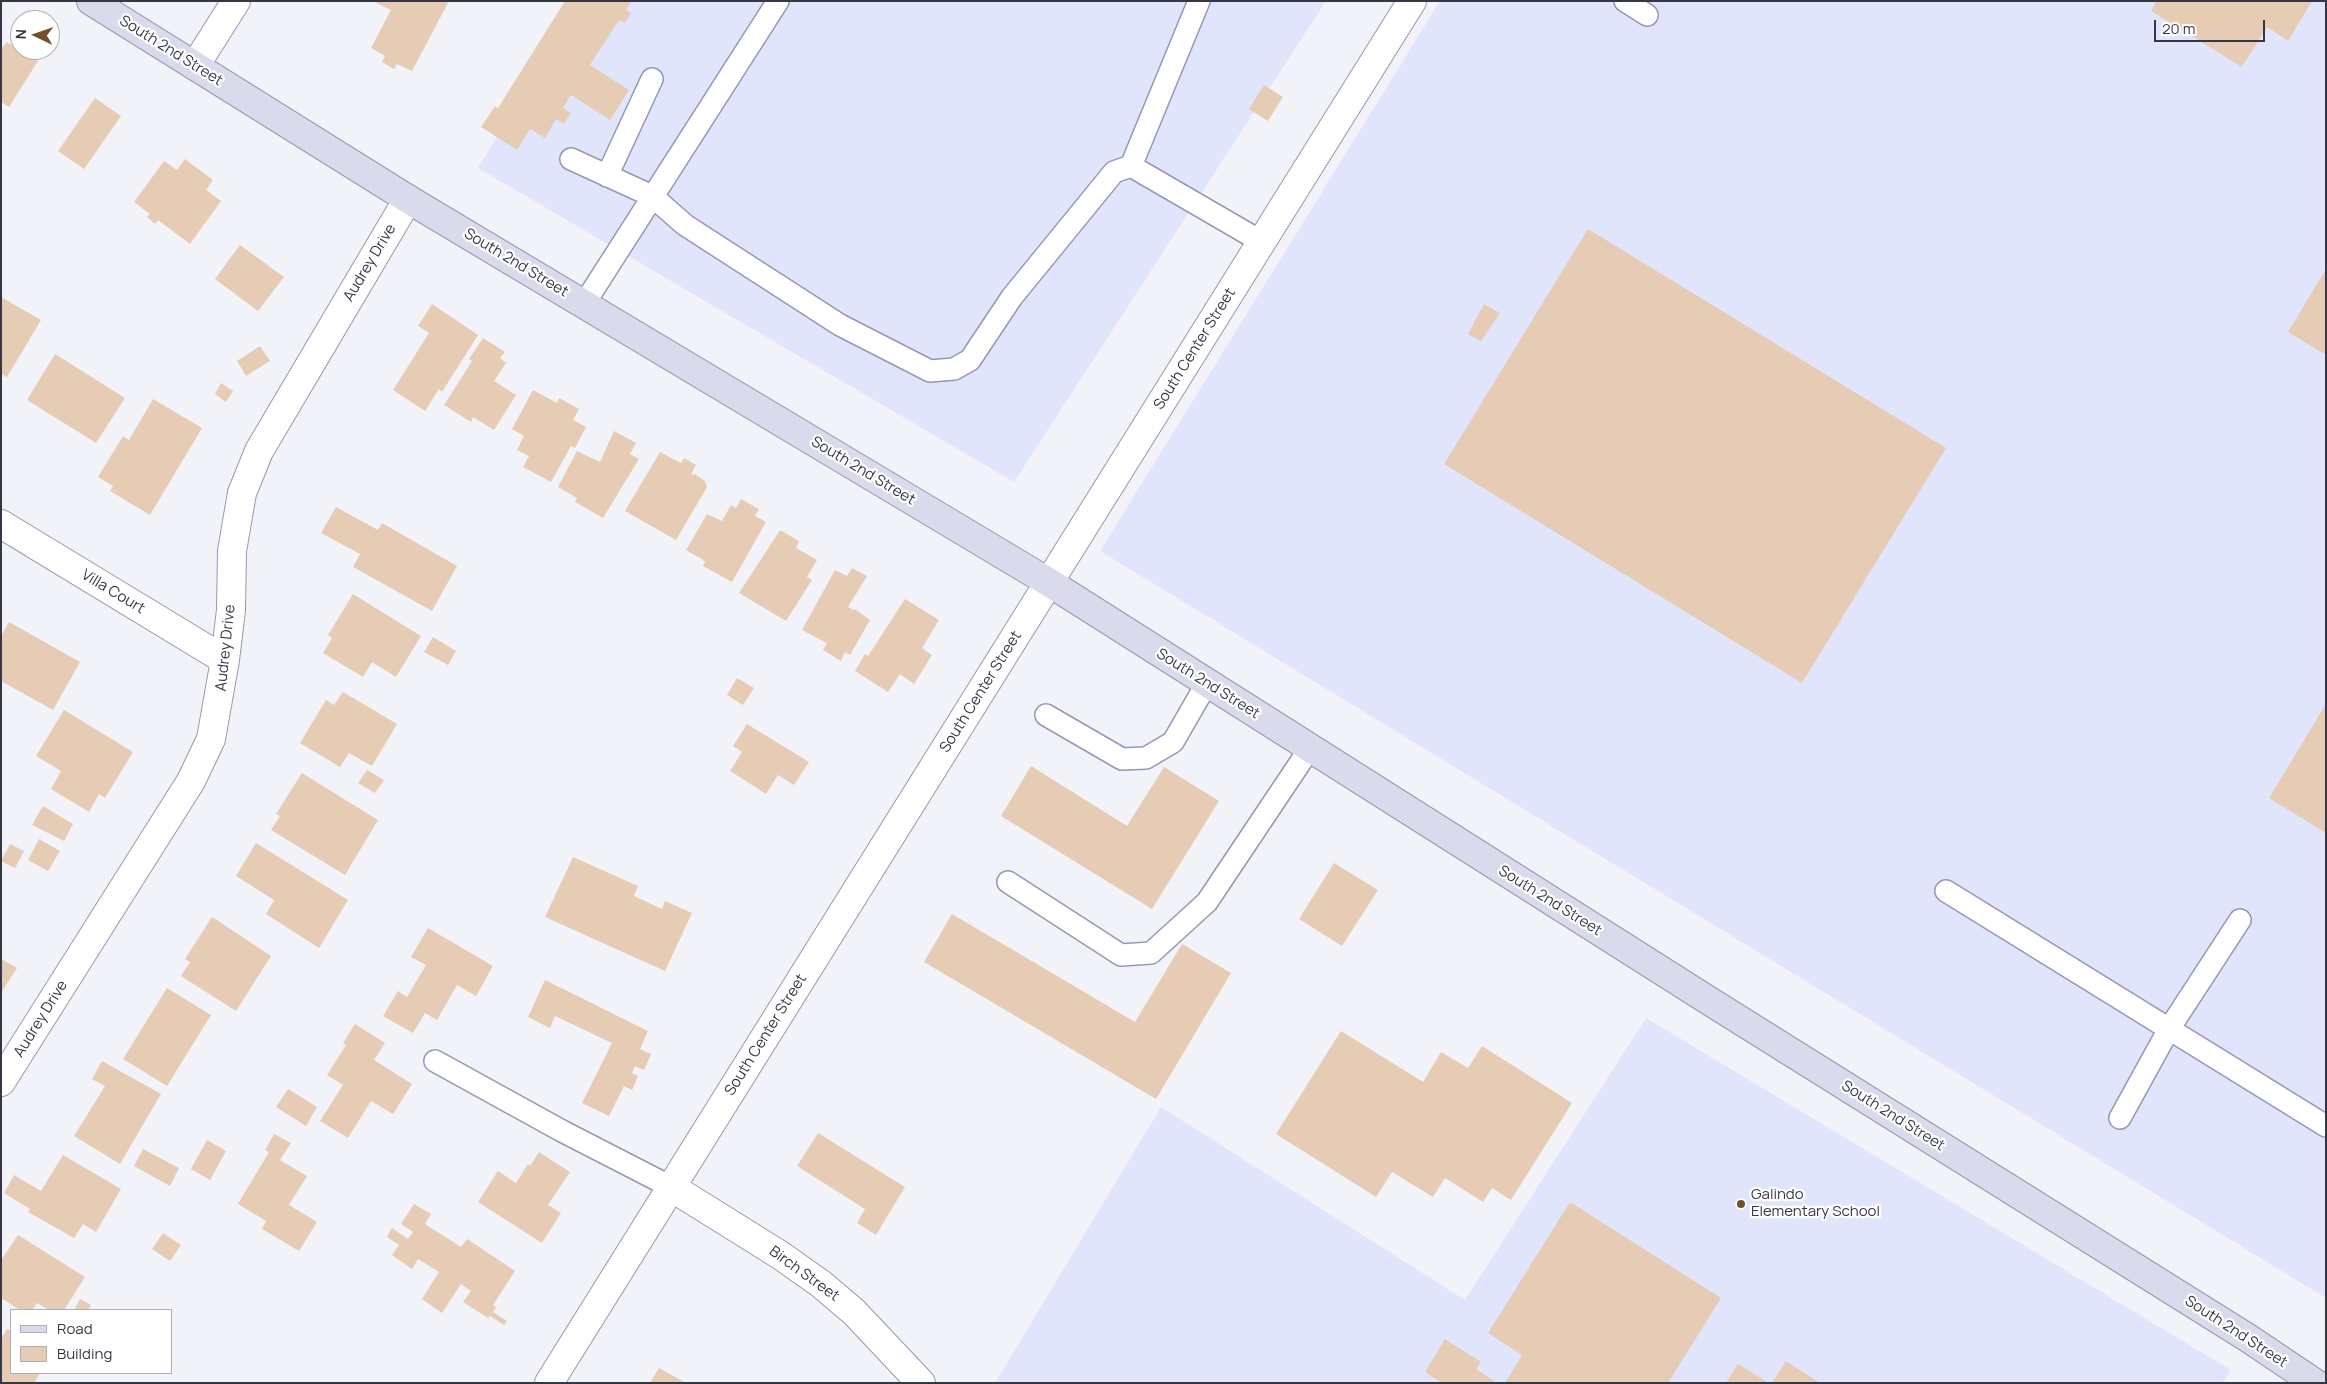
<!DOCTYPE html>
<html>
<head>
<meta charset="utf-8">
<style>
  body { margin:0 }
  #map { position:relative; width:2327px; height:1384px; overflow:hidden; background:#f2f3f9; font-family:Manrope,sans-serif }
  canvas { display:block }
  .frame { position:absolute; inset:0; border:2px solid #363744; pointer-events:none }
  .legend { position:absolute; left:10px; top:1309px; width:162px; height:65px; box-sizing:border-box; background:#fff; border:1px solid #afafb4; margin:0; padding:6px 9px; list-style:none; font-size:15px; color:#363744 }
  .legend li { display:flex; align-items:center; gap:10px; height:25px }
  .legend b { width:25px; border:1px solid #afafb4 }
  .north { position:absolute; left:10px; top:10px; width:50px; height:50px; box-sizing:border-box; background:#fff; border:1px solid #afafb4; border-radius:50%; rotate:273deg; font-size:14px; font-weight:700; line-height:20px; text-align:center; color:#363744 }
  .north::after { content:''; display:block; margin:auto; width:18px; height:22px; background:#74502a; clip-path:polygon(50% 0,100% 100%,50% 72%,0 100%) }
  .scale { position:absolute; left:2154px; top:20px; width:111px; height:22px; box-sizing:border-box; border:2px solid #363744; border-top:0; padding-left:6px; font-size:15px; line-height:18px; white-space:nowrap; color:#363744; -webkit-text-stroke:4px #fff; paint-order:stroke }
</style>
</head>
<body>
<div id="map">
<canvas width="2327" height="1384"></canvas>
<div class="frame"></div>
<ul class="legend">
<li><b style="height:6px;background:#d9dbed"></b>Road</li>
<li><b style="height:14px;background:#e6ccb4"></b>Building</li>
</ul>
<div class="north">N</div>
<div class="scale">20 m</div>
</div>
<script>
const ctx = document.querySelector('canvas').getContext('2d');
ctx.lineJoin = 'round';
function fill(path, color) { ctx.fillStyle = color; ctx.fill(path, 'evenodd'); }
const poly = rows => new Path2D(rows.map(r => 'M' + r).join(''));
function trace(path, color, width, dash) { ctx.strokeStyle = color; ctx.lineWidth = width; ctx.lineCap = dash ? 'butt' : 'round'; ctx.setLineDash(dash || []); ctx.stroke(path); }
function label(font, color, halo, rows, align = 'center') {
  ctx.font = font + ' Manrope,sans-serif'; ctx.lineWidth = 4.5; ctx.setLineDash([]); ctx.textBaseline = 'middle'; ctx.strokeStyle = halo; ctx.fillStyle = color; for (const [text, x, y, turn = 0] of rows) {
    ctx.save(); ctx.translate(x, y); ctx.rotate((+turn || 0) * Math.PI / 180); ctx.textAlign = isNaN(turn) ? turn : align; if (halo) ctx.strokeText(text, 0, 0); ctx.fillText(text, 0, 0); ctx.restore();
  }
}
fill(poly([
  [580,1,1326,1,1014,482,478,168],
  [1440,1,2326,1,2326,1298,1100,551],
  [1646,1018,2231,1370,2223,1383,995,1383,1161,1107,1465,1300]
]), '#e1e5fc');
fill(poly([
  [377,1,449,1,412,71,397,64,394,69,382,62,385,56,371,48,391,10,376,3],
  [565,1,631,1,626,10,631,13,625,23,619,20,590,65,629,90,610,120,571,95,563,108,571,113,564,124,556,119,545,138,530,129,517,150,481,127,495,106,498,108],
  [2156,1,2312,1,2288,41,2267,27,2242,67,2151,11],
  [7,42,38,61,9,107,1,102,1,49],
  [1264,85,1283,97,1268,121,1249,109],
  [95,98,121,116,84,169,58,151],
  [185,159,213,180,206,190,221,201,190,244,158,220,155,224,147,217,150,214,134,202,164,161,177,170],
  [1588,229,1946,448,1802,683,1444,464],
  [240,245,284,277,258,311,215,279],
  [2326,269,2326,355,2288,332],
  [1,297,41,320,7,377,1,374],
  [432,304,478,335,442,392,439,389,425,411,393,390,429,333,418,326],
  [1484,304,1500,313,1481,341,1468,334],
  [483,338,505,352,500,358,506,363,494,381,516,395,494,430,473,417,471,422,444,405,472,361,469,359],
  [260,346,270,361,246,376,237,361],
  [55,354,125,398,96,443,27,400],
  [221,383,233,391,226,402,215,394],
  [533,390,557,403,559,398,579,409,573,420,586,427,575,448,571,446,551,482,523,467,529,456,517,450,524,436,512,429],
  [153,399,202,428,150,515,110,491,113,486,98,477,123,436,129,440],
  [614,431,636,443,630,454,639,459,603,518,575,502,577,498,558,487,577,451,600,462],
  [660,452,681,463,684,458,696,465,691,475,695,474,705,481,707,487,676,540,625,511],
  [741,499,759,509,755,516,766,522,732,582,703,566,705,561,686,550,707,514,722,521,731,505,736,508],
  [336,507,378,530,382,523,457,566,432,611,353,567,360,554,321,533],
  [780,530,799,541,796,548,817,560,807,577,812,580,786,621,739,593],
  [852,568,867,576,848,607,854,610,855,609,870,620,850,655,845,652,841,661,823,650,827,643,802,630,835,570,847,576],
  [353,594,421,636,396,677,372,662,363,677,323,653,332,638,328,635],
  [905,599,939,620,922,648,932,655,914,684,900,674,888,692,855,671,865,654,868,656],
  [9,622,80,662,53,710,1,681,1,636],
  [433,637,456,651,448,665,424,652],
  [737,678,754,688,743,705,727,695],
  [343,692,397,724,372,766,349,753,340,767,300,743,326,700,334,705],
  [2326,704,2326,833,2269,798],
  [64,710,133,752,105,798,99,794,89,812,51,789,61,771,36,756],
  [747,724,809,762,794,785,778,775,766,794,730,771,742,752,733,746],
  [1031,766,1127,826,1164,767,1219,801,1152,909,1001,816],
  [367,770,384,780,375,793,358,783],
  [302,773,378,820,345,875,271,830,280,816,276,814],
  [43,806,73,824,64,841,32,825],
  [39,839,60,851,48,871,28,860],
  [256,843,348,900,319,948,266,914,274,900,236,876],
  [10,844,24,851,15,868,1,861],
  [573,857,638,886,634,896,662,909,665,901,692,913,665,971,545,917],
  [1334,863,1378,890,1342,946,1299,919],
  [952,914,1135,1022,1182,944,1231,973,1156,1099,924,962],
  [212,917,271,956,236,1011,181,976,190,962,185,959],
  [428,928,493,966,476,996,457,985,437,1020,425,1013,413,1033,383,1016,398,991,407,997,426,965,411,957],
  [1,959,17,968,1,993],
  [545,980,648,1031,640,1049,651,1054,644,1070,635,1066,632,1073,638,1076,632,1090,624,1086,609,1116,582,1103,612,1043,555,1016,550,1028,528,1017],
  [167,988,211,1015,167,1086,123,1059],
  [355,1024,385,1043,374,1060,412,1084,393,1114,371,1101,348,1138,320,1121,343,1085,327,1075,346,1045,343,1043],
  [1341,1031,1423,1082,1441,1052,1468,1068,1482,1046,1572,1103,1511,1200,1492,1188,1483,1202,1445,1178,1433,1197,1392,1172,1376,1197,1276,1134],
  [102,1061,161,1094,120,1164,74,1136,105,1086,92,1079],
  [288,1089,317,1107,306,1126,276,1107],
  [818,1133,905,1187,876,1235,857,1223,865,1209,797,1166],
  [274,1134,291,1143,280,1160,307,1176,289,1205,317,1222,299,1251,262,1229,266,1221,238,1204,269,1152,265,1150],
  [207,1140,226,1151,210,1180,191,1169],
  [143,1149,179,1168,170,1186,134,1166],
  [539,1152,570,1172,548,1205,561,1213,542,1243,478,1202,498,1171,516,1183,528,1164,530,1166],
  [63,1155,121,1189,96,1232,83,1224,74,1238,28,1212,30,1209,4,1193,14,1175,41,1191],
  [1570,1202,1721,1298,1668,1383,1505,1383,1522,1355,1488,1333],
  [414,1204,431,1214,425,1224,461,1247,467,1239,515,1271,493,1305,496,1307,493,1312,507,1321,504,1325,490,1316,488,1318,463,1302,471,1291,461,1284,442,1313,422,1299,439,1272,418,1259,412,1269,392,1255,399,1245,387,1237,392,1228,408,1239,413,1232,401,1224],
  [163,1233,181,1245,170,1261,152,1249],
  [18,1235,85,1277,64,1310,49,1310,37,1303,32,1310,20,1310,1,1298,1,1260],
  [80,1299,91,1305,88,1310,74,1310],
  [7,1329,11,1331,11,1373,40,1373,34,1383,1,1383,1,1339],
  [1445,1339,1481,1362,1476,1369,1497,1383,1442,1383,1425,1372],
  [1786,1361,1820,1383,1772,1383],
  [1738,1364,1769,1383,1726,1383],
  [659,1368,686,1383,650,1383]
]), '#e6ccb4');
const lane = poly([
  [1625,1,1647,15],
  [571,159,652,196,685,225,840,325,930,371,954,369,970,360,1012,297,1114,172,1131,166,1199,1],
  [1131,166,1262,242],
  [607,176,652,79],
  [584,304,778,1],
  [1046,715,1122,759,1146,758,1173,742,1207,683],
  [1008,882,1121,955,1151,953,1207,902,1310,748],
  [1946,891,2326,1126],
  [435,1061,562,1131,671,1187],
  [2120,1118,2169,1029,2240,920]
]);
const street = poly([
  [195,66,236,1],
  [1,524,225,660],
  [1,1082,191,781,211,739,225,660,231,610,232,551,242,493,259,451,408,199],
  [671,1187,780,1255,821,1284,854,1312,921,1383],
  [549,1383,1412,1]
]);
const secondary = poly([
  [91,1,408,199,1050,583,1711,1002,2248,1338,2315,1383]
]);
trace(lane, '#9497b5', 24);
trace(street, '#9497b5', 30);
trace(secondary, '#9497b5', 30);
trace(lane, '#fff', 21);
trace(street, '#fff', 28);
trace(secondary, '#d9dbed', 28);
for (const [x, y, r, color] of [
  [1741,1204,5,"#74502a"]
]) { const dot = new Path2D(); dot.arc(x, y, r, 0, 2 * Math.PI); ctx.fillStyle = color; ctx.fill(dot); trace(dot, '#fff', 2); }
label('15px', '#363744', '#fff', [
  ["South 2nd Street",171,51,32],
  ["Audrey Drive",370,263,-59],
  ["South 2nd Street",516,263,31],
  ["South Center Street",1195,349,-58],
  ["South 2nd Street",863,471,31],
  ["Villa Court",113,592,31],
  ["Audrey Drive",226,648,-84],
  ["South 2nd Street",1208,684,32],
  ["South Center Street",981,692,-58],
  ["South 2nd Street",1550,901,32],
  ["Audrey Drive",41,1019,-58],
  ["South Center Street",766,1035,-58],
  ["South 2nd Street",1893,1116,32],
  ["Birch Street",804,1274,36],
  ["South 2nd Street",2236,1332,33]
]);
label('15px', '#363744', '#fff', [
  ["Galindo",1751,1195],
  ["Elementary School",1751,1212]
], 'left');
</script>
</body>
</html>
